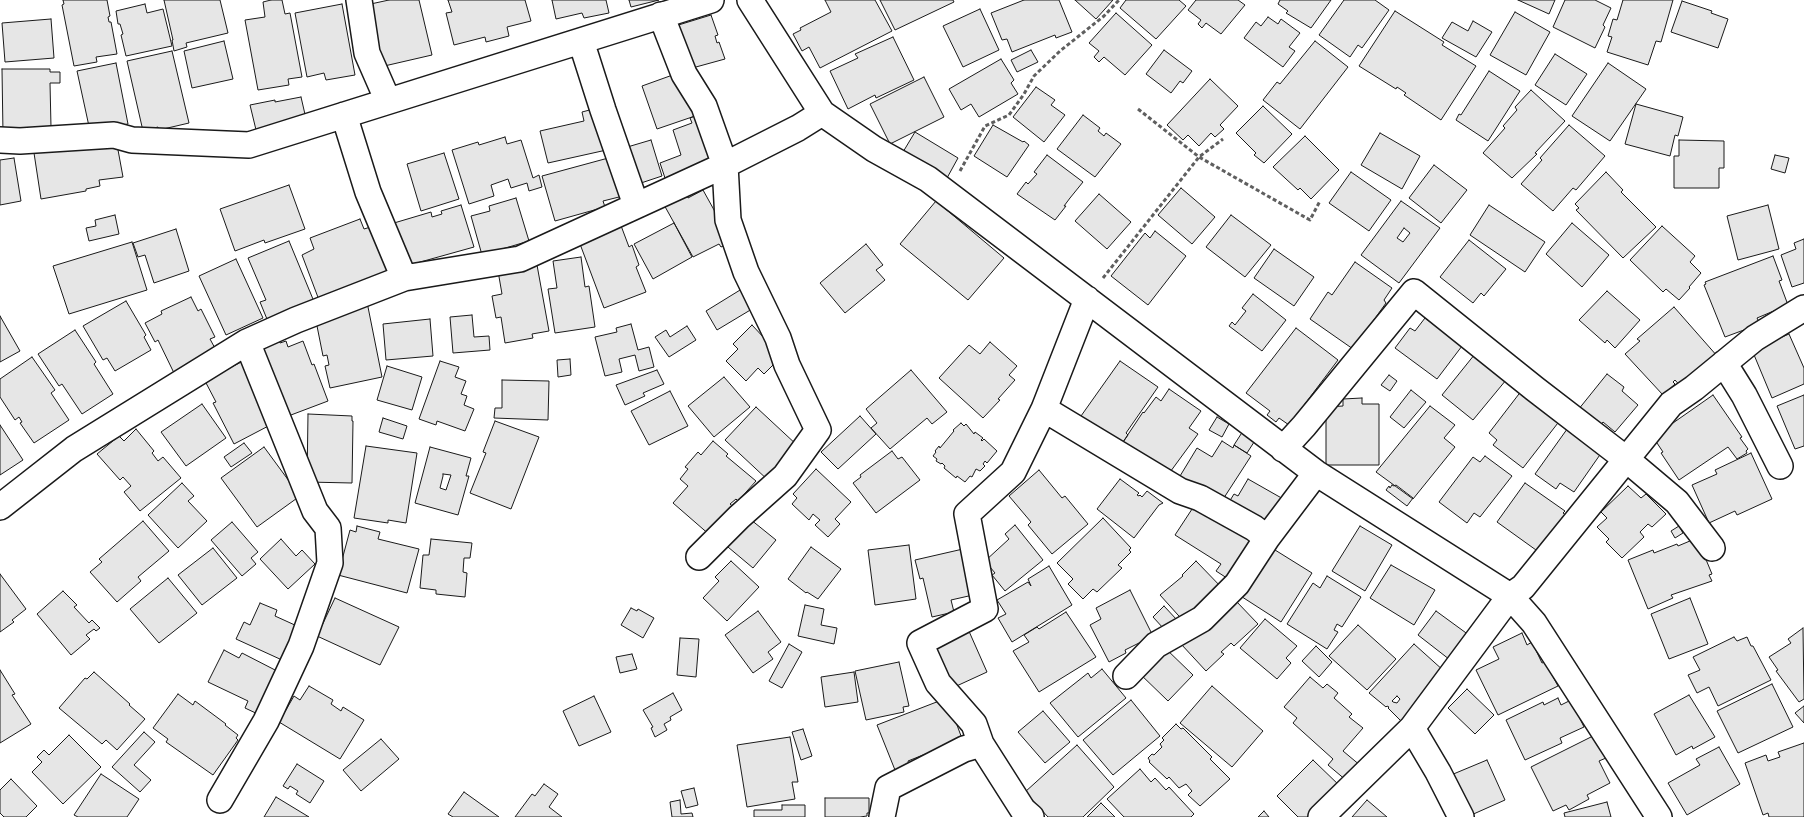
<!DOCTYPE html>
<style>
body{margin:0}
canvas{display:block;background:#fff}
</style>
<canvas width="1804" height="817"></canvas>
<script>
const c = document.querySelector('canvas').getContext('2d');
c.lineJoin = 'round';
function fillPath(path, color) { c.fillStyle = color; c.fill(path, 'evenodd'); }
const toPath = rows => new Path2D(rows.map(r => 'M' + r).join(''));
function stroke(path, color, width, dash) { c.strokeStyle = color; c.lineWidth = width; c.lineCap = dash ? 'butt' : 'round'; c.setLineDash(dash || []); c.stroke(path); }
const building = toPath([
 [63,0,107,0,110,16,108,17,109,22,111,22,117,54,96,57,97,62,74,66,62,5,64,4,63,0],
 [164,0,220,0,228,33,186,43,187,47,174,51,172,40,173,40,164,0],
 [271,0,282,0,285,14,290,13,302,77,288,79,289,85,258,90,245,20,265,17,263,2,271,0],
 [389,0,419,0,432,55,380,67,366,5,389,0],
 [448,0,525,0,531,21,507,27,509,36,486,42,485,37,454,45,446,13,452,12,448,0],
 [552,0,606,0,609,13,584,18,582,13,556,19,552,0],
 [629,0,659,0,631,7,629,0],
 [825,0,875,0,892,31,820,68,809,47,802,51,793,34,801,30,800,28,831,12,825,0],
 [880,0,953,0,954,2,895,30,880,0],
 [1024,0,1059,0,1072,32,1056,38,1055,35,1012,52,1007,39,1002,40,991,13,1024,0],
 [1075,0,1113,0,1096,19,1075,0],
 [1126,0,1179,0,1186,6,1156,39,1120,8,1126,0],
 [1196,0,1238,0,1245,5,1221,34,1206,23,1202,28,1198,24,1201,20,1188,10,1196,0],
 [1280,0,1331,0,1311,28,1286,13,1288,11,1278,4,1280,0],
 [1344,0,1375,0,1389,10,1362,48,1358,45,1350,57,1319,35,1344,0],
 [1518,0,1555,0,1549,14,1518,0],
 [1565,0,1595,0,1611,8,1603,25,1605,27,1595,48,1553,27,1565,0],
 [1623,0,1673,0,1661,42,1656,41,1648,65,1607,52,1612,37,1608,36,1613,19,1617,20,1623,0],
 [1682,1,1712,11,1711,13,1728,19,1718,48,1671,32,1682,1],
 [145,4,147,13,163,9,172,46,126,56,121,35,123,34,120,24,118,24,116,11,145,4],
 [342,4,355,75,326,80,324,73,307,77,295,13,342,4],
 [980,9,999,50,963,67,943,26,980,9],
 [1395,11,1444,42,1442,45,1476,66,1441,120,1404,95,1406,93,1397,87,1396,89,1359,66,1395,11],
 [1515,12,1550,32,1526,75,1490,55,1515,12],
 [1116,13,1152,45,1125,75,1104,57,1099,62,1094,57,1099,51,1089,43,1116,13],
 [711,15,718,35,715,36,717,43,719,42,725,59,685,70,672,27,711,15],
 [1268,17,1278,24,1281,19,1300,33,1289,47,1295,51,1283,67,1244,38,1256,22,1261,26,1268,17],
 [51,19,54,58,5,62,2,23,51,19],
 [1473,21,1492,32,1476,57,1442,38,1452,22,1468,31,1473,21],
 [893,37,914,80,876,98,875,95,848,109,830,71,858,58,855,54,893,37],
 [224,41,233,79,192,88,184,51,224,41],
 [1315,41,1348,67,1300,129,1263,100,1277,82,1280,84,1315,41],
 [1031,50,1038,62,1017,72,1011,60,1031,50],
 [1164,50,1192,71,1183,83,1180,81,1171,93,1146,74,1164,50],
 [172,51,189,123,159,130,158,127,143,131,127,61,172,51],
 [1555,54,1587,74,1566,105,1535,85,1555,54],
 [1001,59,1014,80,1011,83,1018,94,979,117,971,104,961,110,949,89,1001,59],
 [116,63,128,124,90,131,77,71,116,63],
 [1608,63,1646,89,1610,141,1572,116,1608,63],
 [2,69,50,69,50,72,60,72,60,83,50,83,51,127,34,127,34,133,3,134,2,69],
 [1489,71,1520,91,1488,141,1456,120,1459,114,1461,115,1489,71],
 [681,72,695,116,657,129,642,86,681,72],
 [924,77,944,117,890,144,870,104,924,77],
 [1210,79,1238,106,1220,125,1224,129,1215,137,1211,133,1199,146,1188,135,1183,140,1167,125,1210,79],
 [1036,87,1055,100,1051,105,1065,115,1044,142,1013,117,1036,87],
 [1531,90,1565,121,1535,153,1537,154,1512,178,1483,153,1505,128,1503,126,1517,110,1515,107,1531,90],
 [301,97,307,123,257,134,250,105,275,100,275,102,301,97],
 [1636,104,1683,117,1678,136,1675,135,1670,156,1625,144,1636,104],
 [1263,106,1292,134,1264,163,1254,155,1256,153,1236,133,1263,106],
 [601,107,611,149,548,163,540,131,584,121,582,112,601,107],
 [1083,115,1100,128,1098,131,1104,136,1106,133,1121,144,1095,177,1057,149,1083,115],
 [695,116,719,163,687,170,665,178,660,163,681,155,673,130,692,123,690,118,695,116],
 [993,125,1023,142,1024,141,1029,145,1007,177,974,156,993,125],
 [1569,125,1605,156,1576,190,1573,188,1553,211,1521,184,1542,160,1540,158,1569,125],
 [915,132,958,158,947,178,903,152,915,132],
 [1380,133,1420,156,1402,189,1361,165,1380,133],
 [1305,136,1339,170,1311,199,1300,188,1298,190,1273,167,1305,136],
 [505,137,507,144,521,140,533,178,539,175,542,187,529,191,527,183,511,188,508,179,491,185,494,196,469,204,452,150,478,142,479,145,505,137],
 [116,139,123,177,99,180,100,186,86,189,86,191,41,199,34,153,116,139],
 [651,140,662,176,635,185,624,148,651,140],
 [1679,140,1724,141,1724,168,1719,168,1719,188,1674,188,1674,156,1679,156,1679,140],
 [444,153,459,199,421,211,407,164,444,153],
 [1047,155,1083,182,1070,198,1064,206,1066,206,1055,220,1017,194,1026,182,1028,184,1037,174,1034,172,1047,155],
 [1775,155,1789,158,1785,173,1771,169,1775,155],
 [612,157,623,196,603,201,605,207,555,221,542,176,612,157],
 [14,158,21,201,0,205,0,160,14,158],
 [1434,165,1467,190,1441,223,1409,198,1434,165],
 [1351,172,1391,200,1369,231,1329,203,1351,172],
 [1606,172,1623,190,1621,192,1656,227,1623,258,1576,210,1579,208,1575,204,1606,172],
 [289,185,305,229,265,243,264,240,235,251,220,209,289,185],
 [1181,188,1215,217,1192,244,1158,215,1181,188],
 [703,190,729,237,730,243,721,247,719,244,693,257,663,203,685,191,688,198,703,190],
 [1099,194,1131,222,1107,249,1075,221,1099,194],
 [516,198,529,241,482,255,471,216,490,211,489,206,516,198],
 [936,201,1004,258,968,300,900,244,936,201],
 [1401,201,1440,228,1399,283,1361,255,1401,201],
 [1404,228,1410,233,1403,242,1397,238,1404,228],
 [461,205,474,247,406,266,394,223,431,212,432,217,442,214,441,211,461,205],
 [1489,205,1545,242,1525,272,1470,235,1489,205],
 [1768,205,1779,249,1738,260,1727,216,1768,205],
 [115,215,119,234,89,241,86,228,96,226,95,220,115,215],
 [1231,215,1271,245,1245,277,1206,247,1231,215],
 [360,219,364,229,374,226,392,271,319,300,302,255,314,249,310,238,360,219],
 [620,223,629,247,632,245,639,265,636,267,646,292,604,308,580,244,601,236,599,231,620,223],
 [674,223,692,257,653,279,634,244,674,223],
 [1572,223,1609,255,1582,287,1546,254,1572,223],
 [1662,226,1695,256,1690,262,1701,273,1689,287,1690,288,1679,300,1666,289,1663,292,1630,260,1662,226],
 [176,229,189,271,154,283,145,255,138,257,133,243,176,229],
 [1155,231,1186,256,1148,305,1111,276,1145,233,1150,238,1155,231],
 [1804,239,1804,283,1792,287,1781,255,1796,249,1794,243,1804,239],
 [1469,240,1506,269,1484,296,1481,293,1473,303,1440,277,1469,240],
 [289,241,315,304,269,324,260,302,266,300,248,258,289,241],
 [132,242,147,290,69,314,53,266,132,242],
 [866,244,883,265,876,270,885,280,845,313,820,283,866,244],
 [1274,249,1314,277,1294,306,1254,278,1274,249],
 [1773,256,1782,280,1779,281,1788,305,1757,318,1760,324,1725,337,1704,285,1706,284,1705,282,1773,256],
 [581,257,585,287,589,286,595,327,555,333,548,289,557,288,553,261,581,257],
 [236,259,263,318,226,335,199,276,236,259],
 [1355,262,1392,288,1384,300,1386,303,1353,349,1310,319,1328,292,1332,295,1355,262],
 [537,265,549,331,532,334,533,338,505,343,501,317,496,318,492,296,502,294,498,271,537,265],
 [745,287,757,306,717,330,706,311,745,287],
 [1607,291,1640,320,1615,348,1607,340,1605,343,1579,320,1607,291],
 [1253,294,1286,320,1262,351,1229,326,1232,322,1235,325,1246,311,1242,308,1253,294],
 [191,297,198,311,201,309,215,337,210,339,217,352,174,373,158,340,155,342,145,323,162,314,161,311,191,297],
 [126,301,146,335,144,337,151,350,115,371,107,358,103,360,83,326,126,301],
 [367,302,382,377,330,388,325,366,329,365,327,355,323,356,316,321,345,314,344,307,367,302],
 [1674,307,1718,357,1683,389,1675,380,1673,382,1675,384,1663,395,1625,354,1640,341,1637,339,1674,307],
 [472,315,474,337,489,336,490,350,453,353,450,317,472,315],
 [0,316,20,351,0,362,0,316],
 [1425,318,1462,346,1437,379,1395,348,1410,328,1415,331,1425,318],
 [430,319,433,356,386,360,383,324,430,319],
 [631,324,638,350,649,347,654,367,639,371,635,355,619,359,622,372,605,376,595,337,617,332,616,328,631,324],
 [752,325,779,354,777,361,764,374,758,368,746,381,726,361,738,349,733,344,752,325],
 [687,326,696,340,669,357,655,337,666,330,670,337,687,326],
 [1296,328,1338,360,1289,425,1279,418,1276,422,1267,415,1270,411,1246,393,1296,328],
 [75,330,96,362,94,364,113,394,82,414,62,384,59,386,38,354,75,330],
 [1789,334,1804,368,1804,384,1772,398,1752,350,1789,334],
 [279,341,280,343,286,341,288,347,303,341,312,365,314,364,328,401,283,418,261,350,279,341],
 [990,342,1017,366,1009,375,1015,380,998,399,1000,400,983,418,939,378,969,345,980,354,990,342],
 [1479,349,1511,374,1473,420,1442,395,1479,349],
 [32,357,55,390,51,393,69,420,34,443,20,423,22,422,19,417,15,420,0,397,0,379,32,357],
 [570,359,571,375,558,377,557,360,570,359],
 [245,360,276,422,234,444,213,403,216,402,205,381,245,360],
 [440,361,459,367,455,377,466,381,461,394,467,396,464,405,474,409,465,431,437,421,436,425,419,419,440,361],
 [1120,361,1158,387,1126,433,1128,435,1121,445,1081,416,1120,361],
 [387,366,422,377,412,410,377,400,387,366],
 [657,370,664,384,643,393,645,396,625,405,616,385,657,370],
 [911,370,947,412,932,424,927,418,890,449,871,428,877,423,866,409,911,370],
 [1607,374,1624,387,1622,391,1638,405,1615,432,1603,422,1600,426,1578,410,1607,374],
 [1389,375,1397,381,1390,391,1381,385,1389,375],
 [724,377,750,407,714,437,688,406,724,377],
 [502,380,549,381,548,420,494,418,495,408,502,408,502,380],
 [1169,389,1201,411,1189,428,1198,434,1165,479,1121,445,1143,412,1144,413,1156,397,1161,401,1169,389],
 [1411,390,1426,402,1404,428,1390,417,1411,390],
 [1522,390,1561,419,1523,468,1493,445,1497,440,1489,433,1522,390],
 [670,391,688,426,649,445,631,411,670,391],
 [1713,395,1742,437,1740,438,1748,449,1746,451,1747,453,1737,459,1728,447,1679,480,1661,453,1663,452,1653,437,1713,395],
 [1804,395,1804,446,1795,449,1777,406,1804,395],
 [1362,398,1362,404,1379,404,1379,465,1326,465,1326,407,1343,406,1343,399,1362,398],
 [202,404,226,438,186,466,161,432,202,404],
 [1430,406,1455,425,1444,438,1455,447,1413,499,1376,472,1430,406],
 [756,407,798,446,770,482,725,440,756,407],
 [308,414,352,416,352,421,353,421,352,483,307,482,308,414],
 [860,416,876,434,838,469,821,452,860,416],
 [1217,417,1229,424,1222,437,1209,430,1217,417],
 [383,418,407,426,403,439,379,432,383,418],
 [495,421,539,437,511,509,470,493,486,453,483,452,495,421],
 [961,423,964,426,966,424,974,434,975,432,983,438,981,440,982,441,984,439,997,451,987,463,985,461,983,464,985,466,980,471,976,469,972,477,970,476,965,482,957,476,956,478,944,468,945,466,942,463,941,464,936,461,937,459,933,456,936,452,935,451,939,446,940,448,954,431,953,430,961,423],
 [0,425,23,460,0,475,0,425],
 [1570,425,1604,449,1574,492,1560,483,1556,489,1535,474,1570,425],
 [136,429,154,451,152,453,158,461,163,457,181,478,140,511,124,492,131,486,123,477,120,480,97,454,119,436,124,441,136,429],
 [1243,431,1256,439,1247,453,1234,445,1243,431],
 [713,441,728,454,726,456,756,481,738,501,736,499,730,504,735,508,711,536,673,503,688,486,680,479,688,469,685,467,698,452,701,455,713,441],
 [1222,441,1233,448,1234,445,1251,456,1218,507,1177,481,1197,448,1212,457,1222,441],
 [244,443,252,453,231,467,224,457,244,443],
 [366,446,417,453,406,523,388,520,388,523,354,518,366,446],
 [264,447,300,496,257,527,221,478,264,447],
 [430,447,471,458,466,476,469,476,458,515,415,503,430,447],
 [443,474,451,475,446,490,440,488,443,476,443,474],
 [892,451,898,459,902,457,920,480,876,513,853,483,861,477,860,475,892,451],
 [1751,453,1772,499,1737,515,1735,511,1709,523,1692,485,1717,474,1715,470,1751,453],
 [1485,456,1512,476,1480,517,1474,513,1467,523,1439,502,1473,457,1480,462,1485,456],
 [816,469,851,502,835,519,840,524,828,537,815,525,820,520,813,514,809,520,792,504,797,498,793,494,816,469],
 [1039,470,1062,498,1065,496,1088,524,1052,554,1028,525,1031,522,1009,496,1039,470],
 [1120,479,1139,493,1137,495,1139,496,1140,495,1142,497,1147,491,1163,503,1159,505,1134,538,1097,509,1120,479],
 [1248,479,1285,500,1267,531,1226,507,1234,494,1238,496,1248,479],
 [182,483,194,496,188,501,207,521,178,548,148,515,182,483],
 [1525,483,1565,511,1563,513,1571,519,1543,552,1538,548,1536,550,1497,522,1525,483],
 [1392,485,1394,486,1396,485,1413,498,1407,506,1386,490,1389,486,1390,488,1392,485],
 [1628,486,1641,498,1646,494,1666,514,1652,527,1648,524,1640,532,1644,537,1622,558,1606,542,1609,539,1597,527,1607,518,1601,512,1628,486],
 [1198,500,1256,539,1233,582,1216,571,1221,564,1175,535,1198,500],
 [745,515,776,540,753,568,722,542,745,515],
 [1103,518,1131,548,1129,550,1131,552,1118,565,1122,568,1097,592,1093,589,1083,599,1068,584,1073,579,1057,563,1103,518],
 [143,521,169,551,138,577,141,581,117,602,90,572,102,562,99,559,143,521],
 [232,522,258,552,251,558,256,564,242,576,211,540,232,522],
 [1015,525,1043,560,1005,591,992,575,995,573,985,561,1009,539,1005,534,1015,525],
 [357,526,380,532,378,539,419,549,407,593,338,575,350,530,356,532,357,526],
 [1360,526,1392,545,1365,591,1332,571,1360,526],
 [1679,526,1683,533,1675,538,1671,531,1679,526],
 [1697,538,1712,574,1709,575,1712,581,1671,595,1673,598,1648,609,1628,560,1653,550,1654,553,1677,544,1678,546,1697,538],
 [281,539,296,556,302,550,315,564,288,589,260,559,281,539],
 [431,539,472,543,470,558,464,558,463,572,467,573,465,597,436,594,436,590,420,588,423,555,429,555,431,539],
 [909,545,916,599,875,605,868,550,909,545],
 [1267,545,1312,573,1281,622,1236,593,1267,545],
 [811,547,841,569,818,599,807,592,806,593,788,579,811,547],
 [213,548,237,578,202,605,178,575,213,548],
 [963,549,973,595,951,600,954,612,932,617,923,578,920,579,915,560,963,549],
 [731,561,759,587,727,621,703,598,719,581,715,577,731,561],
 [1196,561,1224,590,1187,625,1160,595,1183,576,1182,575,1196,561],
 [1391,565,1435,590,1414,625,1370,598,1391,565],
 [1049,566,1072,605,1012,642,998,618,1006,614,997,600,1028,582,1031,586,1028,579,1049,566],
 [0,574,26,609,12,620,14,622,0,632,0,574],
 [1327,576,1361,597,1342,627,1337,624,1334,630,1338,632,1327,649,1287,624,1313,583,1320,588,1327,576],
 [168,578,197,613,159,643,130,609,168,578],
 [1130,590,1153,636,1125,650,1126,653,1109,662,1090,625,1101,619,1096,608,1130,590],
 [63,591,77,605,74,607,89,623,92,620,100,628,96,631,94,629,86,635,90,639,71,655,37,614,63,591],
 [335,598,399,627,380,665,317,636,335,598],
 [1690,598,1708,644,1669,659,1651,614,1690,598],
 [1236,601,1258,624,1234,646,1231,643,1221,652,1224,654,1206,671,1181,644,1236,601],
 [260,603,277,610,275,616,297,626,282,660,236,639,244,622,250,625,260,603],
 [805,605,824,609,821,625,837,628,834,644,798,636,805,605],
 [1164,606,1177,620,1164,629,1153,617,1164,606],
 [631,608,637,611,638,609,654,618,643,638,621,625,631,608],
 [758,611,781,642,768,652,773,659,753,673,725,635,758,611],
 [1436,611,1473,638,1454,663,1418,635,1436,611],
 [1066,612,1096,657,1039,692,1013,651,1029,642,1024,635,1037,627,1039,629,1066,612],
 [1265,619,1297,646,1286,658,1291,663,1277,679,1240,648,1265,619],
 [1358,625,1396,659,1367,690,1329,656,1358,625],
 [1803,628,1804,699,1799,702,1776,671,1778,670,1769,657,1791,643,1788,639,1803,628],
 [968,629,987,672,950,689,931,646,968,629],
 [1522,633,1527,645,1532,642,1542,663,1545,662,1558,686,1498,715,1476,670,1499,659,1493,647,1522,633],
 [1734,637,1737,641,1747,637,1751,646,1753,646,1771,680,1718,706,1709,687,1697,693,1688,675,1700,670,1693,657,1734,637],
 [680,638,699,639,696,677,677,675,680,638],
 [789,644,802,652,782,688,769,681,789,644],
 [1414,644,1444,671,1403,723,1388,708,1389,707,1387,706,1386,707,1369,693,1414,644],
 [1397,696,1400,699,1397,703,1393,702,1392,701,1397,696],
 [1163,646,1193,675,1168,701,1137,671,1163,646],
 [1316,646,1332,662,1319,677,1302,661,1316,646],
 [224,650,239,658,242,653,277,671,262,716,245,708,248,701,208,682,224,650],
 [632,654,637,669,620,673,616,657,632,654],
 [899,662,909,706,903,707,904,712,866,720,855,671,899,662],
 [1102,669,1126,698,1078,737,1050,703,1088,673,1091,678,1102,669],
 [0,670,15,694,12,695,31,724,0,743,0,670],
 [94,672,130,704,129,705,145,719,117,750,106,740,102,744,59,708,85,678,87,679,94,672],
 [854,672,858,702,825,707,821,677,854,672],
 [1310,677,1323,688,1327,684,1338,693,1334,698,1352,714,1349,717,1363,728,1343,751,1361,766,1347,781,1328,765,1333,759,1293,723,1297,718,1284,707,1310,677],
 [1772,684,1793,727,1738,753,1717,711,1772,684],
 [309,686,333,700,331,704,341,711,343,707,364,720,340,759,279,722,294,696,300,700,309,686],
 [1212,686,1263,731,1232,767,1180,723,1212,686],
 [1467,689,1494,715,1475,734,1448,708,1467,689],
 [673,693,682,710,670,717,671,720,664,724,667,730,655,737,651,728,653,727,643,710,673,693],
 [178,694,193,705,195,701,226,724,225,725,238,735,236,738,238,740,213,775,166,742,168,739,153,728,178,694],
 [1689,695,1715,737,1693,749,1692,746,1676,755,1654,714,1689,695],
 [594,696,611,732,579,746,563,711,594,696],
 [947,698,964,744,930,757,928,753,908,761,909,765,895,770,877,725,947,698],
 [1558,698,1561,705,1571,700,1584,727,1560,738,1562,743,1525,760,1506,720,1543,702,1544,705,1558,698],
 [1131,700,1160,736,1113,775,1083,740,1131,700],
 [1804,706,1804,723,1795,713,1804,706],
 [1043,711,1070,742,1045,763,1018,732,1043,711],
 [1176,724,1181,729,1183,728,1212,757,1210,759,1230,779,1200,806,1188,795,1192,791,1186,784,1179,788,1169,777,1167,779,1149,762,1150,761,1148,758,1152,754,1154,755,1162,747,1160,744,1164,740,1162,738,1176,724],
 [803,729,812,756,801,760,792,732,803,729],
 [144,732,155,742,134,765,151,780,140,792,112,767,144,732],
 [69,735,101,767,63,804,32,772,42,762,37,757,44,750,49,755,69,735],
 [1595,735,1606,758,1599,761,1610,783,1587,795,1589,799,1569,810,1566,805,1553,811,1531,767,1595,735],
 [790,737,798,782,792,782,795,799,747,807,737,745,790,737],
 [381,739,399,759,361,791,343,770,381,739],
 [1804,743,1804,817,1769,817,1768,813,1763,815,1745,763,1766,755,1768,761,1780,757,1778,752,1804,743],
 [1077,745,1114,787,1083,817,1048,817,1025,792,1077,745],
 [1719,747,1740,784,1687,815,1668,783,1700,765,1696,759,1719,747],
 [1313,760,1342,788,1313,817,1298,817,1277,796,1313,760],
 [1487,760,1505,800,1469,816,1451,775,1487,760],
 [297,764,324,781,310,803,296,794,298,791,290,786,288,789,283,786,297,764],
 [1140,769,1151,782,1155,778,1166,790,1169,787,1194,814,1191,817,1124,817,1107,799,1140,769],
 [101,774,139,799,127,817,78,817,74,815,101,774],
 [11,779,37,806,26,817,4,817,0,813,0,790,11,779],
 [544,784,558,794,549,807,562,817,515,817,532,794,535,796,544,784],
 [694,788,698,805,686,808,681,791,694,788],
 [464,792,499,817,453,817,448,814,464,792],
 [276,797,309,817,264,817,276,797],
 [825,798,869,798,869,813,867,813,867,816,860,817,825,817,825,798],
 [680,800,681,814,692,813,693,817,672,817,670,802,680,800],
 [1367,800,1387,817,1352,817,1367,800],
 [1607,802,1611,817,1565,817,1564,813,1607,802],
 [1101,803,1115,817,1087,817,1101,803],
 [782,805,805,805,805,817,754,817,754,810,782,810,782,805],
 [1264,811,1269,817,1258,817,1264,811]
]);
fillPath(building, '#e6e6e6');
stroke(building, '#1a1a1a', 1);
const minor = toPath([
 [359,0,367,53,388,101],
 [750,0,822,113,874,149,928,179,1316,473,1510,596,1534,623,1659,817],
 [661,15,684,74,704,106,725,165,728,220,746,272,778,338,787,365,818,430,785,476,739,517,699,557],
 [581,41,603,110,636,205],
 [344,115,368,192,404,278],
 [0,140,20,141,114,135,132,140,249,145,711,0],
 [1724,363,1744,395,1780,466],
 [1044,409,1180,491,1200,498,1254,528,1267,538],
 [1283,449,1304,426,1414,292,1535,389,1626,459,1677,502,1712,548],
 [0,507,74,449,247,342,296,320,404,278,520,259,725,165,798,128,822,113],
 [1126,676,1156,645,1202,619,1237,584,1267,538,1316,473],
 [1412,728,1438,772,1461,817],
 [220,800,266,721,301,646,330,563,328,528,315,511,247,342],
 [882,817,888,788,964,749,981,744],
 [1031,817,1023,810,981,744,974,724,938,683,920,643,985,609,967,514,1013,472,1044,409,1087,299],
 [1321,817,1412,728,1510,596,1523,587,1671,404,1694,388,1755,338,1804,308]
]);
stroke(minor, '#1a1a1a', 28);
stroke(toPath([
 [1138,109,1199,157,1310,220,1320,201],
 [960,171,985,126,1009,115,1024,94,1034,76,1060,51,1104,16,1119,0],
 [1103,278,1199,157,1223,139]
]), '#5f5f5f', 3, [4, 2.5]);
stroke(minor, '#fff', 25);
</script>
